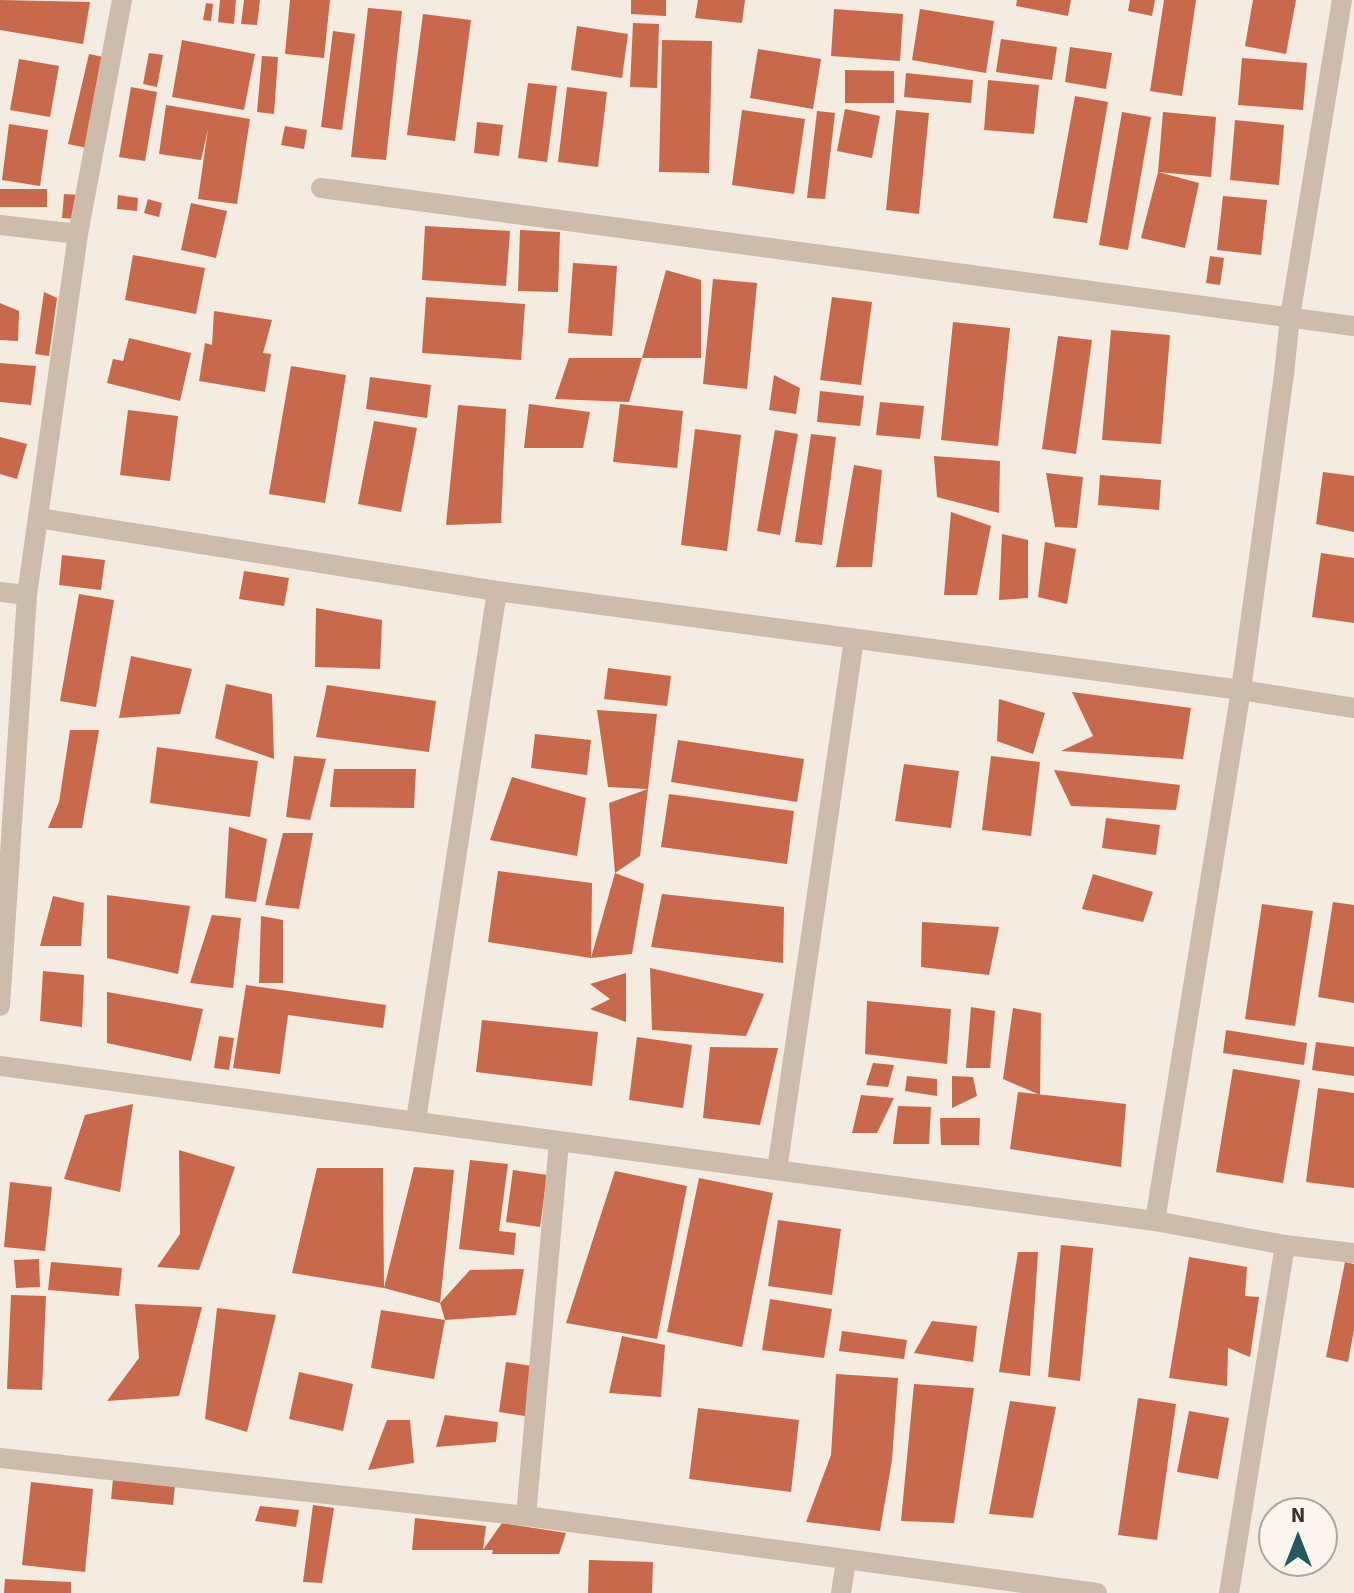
<!DOCTYPE html>
<style>
body{margin:0}
#map{position:relative;width:1354px;height:1593px;overflow:hidden;background:#f4ebe1;font-family:"Source Sans 3",sans-serif}
canvas{display:block}
.north{position:absolute;left:1258px;top:1497px;width:80px;height:80px;box-sizing:border-box;background:#fbf5ee;border:2px solid #aea6a0;border-radius:50%;rotate:0deg;font-size:22px;font-weight:700;line-height:32px;text-align:center;color:#3b302b}
.north::after{content:'';display:block;margin:auto;width:28px;height:36px;background:#1f5a5e;clip-path:polygon(50% 0,100% 100%,50% 72%,0 100%)}
</style>
<div id="map">
<canvas width="1354" height="1593"></canvas>
<div class="north">N</div>
</div>
<script>
const c = document.querySelector('canvas').getContext('2d');
c.lineJoin = 'round';
function fillPath(path, color) { c.fillStyle = color; c.fill(path, 'evenodd'); }
const toPath = rows => new Path2D(rows.map(r => 'M' + r).join(''));
function stroke(path, color, width, dash) { c.strokeStyle = color; c.lineWidth = width; c.lineCap = dash ? 'butt' : 'round'; c.setLineDash(dash || []); c.stroke(path); }
fillPath(toPath([
 [0,0,90,2,83,44,0,30],
 [220,0,236,0,234,24,218,22],
 [244,0,260,0,257,25,241,24],
 [290,0,330,0,324,58,285,54],
 [631,0,666,0,666,16,631,14],
 [698,0,745,0,742,23,695,18],
 [1017,0,1071,0,1068,16,1016,6],
 [1130,0,1155,0,1152,16,1128,11],
 [1164,0,1196,0,1182,96,1150,91],
 [1253,0,1296,0,1286,54,1245,46],
 [206,3,213,4,211,21,203,20],
 [368,8,402,11,386,160,351,157],
 [834,9,903,14,900,61,831,56],
 [920,9,994,21,986,73,912,60],
 [423,14,471,20,455,141,407,135],
 [633,23,659,24,657,88,630,87],
 [577,26,628,34,622,78,571,70],
 [333,31,355,34,342,130,321,127],
 [1001,39,1057,47,1052,80,996,72],
 [182,40,255,54,244,110,172,97],
 [662,40,712,41,709,173,659,172],
 [1070,47,1112,53,1106,89,1065,82],
 [758,49,821,59,813,109,750,98],
 [149,53,163,55,157,87,143,84],
 [89,54,108,58,87,148,68,144],
 [262,56,278,57,274,114,257,112],
 [1242,58,1307,63,1303,110,1238,105],
 [19,59,59,66,50,117,10,110],
 [845,70,894,71,894,103,845,103],
 [906,73,973,80,971,103,904,97],
 [988,80,1039,85,1034,134,984,130],
 [528,83,557,86,547,162,518,158],
 [131,87,157,92,145,161,119,157],
 [567,87,607,92,598,167,558,162],
 [1075,96,1108,102,1087,223,1053,218],
 [166,105,250,119,237,204,198,199,208,129,201,160,159,154],
 [845,109,880,116,872,158,837,151],
 [742,110,805,119,794,194,732,185],
 [896,110,929,113,919,214,886,210],
 [817,111,835,113,825,199,807,198],
 [1122,112,1151,117,1128,250,1099,245],
 [1163,112,1216,117,1211,177,1158,172],
 [1235,120,1284,125,1279,185,1230,180],
 [477,122,503,125,499,156,474,153],
 [9,124,48,130,40,186,2,180],
 [285,126,307,130,304,149,281,145],
 [1158,172,1199,183,1185,248,1141,238],
 [0,189,47,189,47,207,0,207],
 [64,194,80,195,78,219,62,218],
 [118,195,138,198,137,211,117,209],
 [1223,196,1267,200,1261,255,1217,250],
 [148,199,162,203,159,217,144,213],
 [191,203,227,211,216,258,181,250],
 [425,226,510,231,506,286,422,280],
 [520,230,560,232,558,292,518,291],
 [133,255,205,268,196,314,125,300],
 [1210,256,1224,258,1220,285,1206,283],
 [573,263,617,266,612,336,568,333],
 [666,270,701,280,701,358,642,358],
 [713,279,757,283,747,389,703,384],
 [44,292,57,298,49,356,35,354],
 [426,297,525,304,521,360,422,353],
 [832,297,872,302,861,385,820,380],
 [0,303,19,311,18,341,0,340],
 [214,311,272,320,263,353,271,354,265,392,199,381,205,343,212,345],
 [953,322,1010,328,998,446,941,440],
 [1111,330,1170,335,1161,444,1102,440],
 [1058,336,1092,340,1076,454,1042,449],
 [129,338,191,353,180,401,107,383,113,359,123,361],
 [569,358,642,358,629,402,555,399],
 [0,363,36,366,31,405,0,402],
 [291,366,346,375,325,503,269,494],
 [774,375,800,388,796,414,769,410],
 [370,377,431,385,427,418,366,409],
 [820,391,864,396,860,426,817,422],
 [880,402,924,406,920,439,876,435],
 [529,404,590,412,583,448,524,448],
 [620,404,683,411,677,468,613,462],
 [458,405,506,409,501,523,446,525],
 [128,410,178,416,170,481,120,475],
 [374,421,417,428,401,512,358,504],
 [695,429,741,435,727,551,681,545],
 [775,430,798,434,780,535,757,531],
 [811,434,836,437,822,545,795,542],
 [0,437,27,444,17,479,0,474],
 [934,456,1000,461,999,513,937,497],
 [854,465,882,470,872,567,836,567],
 [1323,472,1354,476,1354,532,1316,524],
 [1046,473,1083,477,1077,528,1055,527],
 [1100,475,1161,480,1159,510,1098,505],
 [951,512,991,526,977,595,944,595],
 [1002,534,1028,540,1028,598,999,600],
 [1045,542,1076,549,1067,604,1038,597],
 [1321,553,1354,558,1354,623,1312,617],
 [62,555,105,560,101,590,59,585],
 [244,571,289,578,284,606,239,599],
 [79,594,114,600,96,707,60,701],
 [316,608,382,620,380,669,315,667],
 [131,656,192,669,180,714,119,718],
 [608,668,671,676,667,706,604,699],
 [226,684,272,694,274,759,215,738],
 [327,685,436,701,429,752,316,737],
 [1072,692,1191,708,1183,759,1061,751,1093,736],
 [999,699,1045,713,1033,754,997,741],
 [597,710,657,714,648,789,608,787],
 [70,730,99,730,82,828,48,828,59,802],
 [535,734,591,740,587,775,531,768],
 [678,740,804,759,797,802,671,782],
 [157,747,258,761,250,817,150,803],
 [294,756,326,759,310,820,286,817],
 [991,756,1040,762,1031,836,982,830],
 [904,764,959,771,951,828,895,821],
 [334,769,416,769,414,808,330,807],
 [1054,770,1180,785,1176,810,1071,806],
 [512,777,586,798,577,856,490,840],
 [648,789,640,856,615,873,609,803],
 [669,794,794,811,787,864,661,847],
 [1106,818,1160,825,1156,855,1102,848],
 [229,827,267,839,256,902,225,898],
 [283,833,313,833,299,909,265,905],
 [498,871,592,883,591,958,488,942],
 [615,873,644,884,632,954,591,958],
 [1093,874,1153,892,1143,922,1082,909],
 [662,894,784,907,783,963,651,947],
 [107,895,190,906,178,974,107,958],
 [53,896,84,903,81,946,40,946],
 [1333,902,1354,905,1354,1003,1318,997],
 [1262,904,1313,911,1295,1026,1245,1019],
 [212,915,241,918,233,988,190,983],
 [261,916,283,920,283,983,259,983],
 [922,922,999,927,989,975,921,967],
 [650,968,764,994,746,1036,652,1030],
 [43,971,84,975,82,1027,40,1021],
 [626,973,626,1022,590,1009,610,999,590,984],
 [246,985,386,1005,383,1028,288,1015,280,1074,233,1068],
 [107,992,203,1009,191,1061,107,1043],
 [867,1001,951,1009,947,1064,865,1054],
 [971,1007,995,1011,990,1068,966,1068],
 [1013,1008,1041,1013,1040,1095,1003,1079],
 [482,1020,598,1032,592,1086,476,1072],
 [1226,1030,1307,1043,1304,1065,1223,1053],
 [219,1036,234,1038,229,1070,214,1068],
 [637,1037,692,1045,683,1108,629,1100],
 [1316,1042,1354,1047,1354,1076,1312,1070],
 [710,1047,778,1048,760,1125,703,1118],
 [873,1063,894,1065,888,1087,866,1085],
 [1233,1069,1300,1080,1283,1183,1216,1172],
 [907,1076,937,1079,937,1096,905,1091],
 [952,1076,973,1077,977,1096,952,1108],
 [1318,1088,1354,1093,1354,1188,1306,1182],
 [1018,1092,1126,1104,1121,1167,1010,1149],
 [861,1095,894,1098,877,1133,852,1133],
 [133,1104,120,1192,64,1179,85,1115],
 [898,1106,931,1107,929,1144,893,1144],
 [940,1118,980,1118,979,1145,941,1145],
 [179,1150,235,1167,199,1270,157,1267,180,1234],
 [470,1160,508,1164,499,1231,516,1233,514,1255,459,1249],
 [414,1167,454,1170,440,1303,384,1288],
 [317,1168,383,1168,384,1288,292,1273],
 [513,1170,547,1175,540,1227,506,1222],
 [615,1171,687,1186,657,1339,566,1323],
 [699,1178,773,1193,742,1347,667,1332],
 [10,1182,52,1187,45,1251,4,1247],
 [778,1220,841,1229,832,1295,768,1286],
 [1061,1245,1093,1248,1080,1381,1048,1377],
 [1018,1252,1038,1252,1030,1376,999,1372],
 [1189,1257,1247,1267,1245,1296,1259,1297,1250,1357,1228,1348,1227,1386,1169,1378],
 [39,1259,40,1287,16,1288,14,1260],
 [51,1262,122,1268,119,1296,48,1290],
 [1345,1262,1354,1264,1354,1330,1348,1362,1326,1357],
 [524,1269,516,1315,445,1320,440,1303,470,1270],
 [11,1295,46,1296,42,1390,7,1389],
 [770,1299,832,1309,824,1358,762,1350],
 [135,1304,202,1307,179,1396,107,1401,139,1358],
 [217,1308,276,1315,247,1432,205,1419],
 [381,1310,445,1320,434,1379,371,1368],
 [932,1321,977,1326,973,1362,914,1353],
 [842,1331,907,1340,904,1359,839,1351],
 [622,1336,665,1345,661,1397,609,1393],
 [506,1362,532,1366,525,1416,499,1412],
 [299,1372,353,1384,343,1431,289,1419],
 [836,1374,898,1378,892,1460,880,1531,806,1522,831,1455],
 [914,1384,974,1388,954,1523,901,1521],
 [1138,1398,1176,1404,1157,1540,1118,1535],
 [1010,1401,1056,1407,1033,1518,989,1514],
 [698,1408,799,1420,791,1492,689,1479],
 [1189,1411,1229,1418,1218,1479,1177,1472],
 [445,1415,498,1422,496,1442,436,1447],
 [387,1420,410,1420,414,1463,368,1470],
 [113,1479,175,1485,173,1505,111,1499],
 [31,1482,93,1489,85,1572,22,1565],
 [313,1505,334,1508,322,1583,303,1582],
 [260,1506,299,1510,296,1527,255,1521],
 [415,1518,486,1526,483,1550,412,1550],
 [502,1523,566,1533,559,1554,492,1554,493,1550,483,1550],
 [589,1560,653,1562,652,1593,588,1593],
 [5,1579,71,1582,71,1593,4,1593]
]), '#c8694b');
stroke(toPath([
 [321,188,1354,326],
 [0,225,78,234],
 [38,518,497,591,1241,690,1354,708],
 [0,592,27,595],
 [0,1006,27,595,78,234,122,0],
 [0,1066,1155,1221,1285,1245,1354,1253],
 [416,1120,497,591],
 [777,1170,854,639],
 [1155,1221,1241,690,1284,374,1290,317,1342,0],
 [0,1458,526,1516,1097,1593],
 [526,1516,559,1142],
 [841,1593,846,1561],
 [1229,1593,1285,1245]
]), '#cdbbac', 20);
</script>
